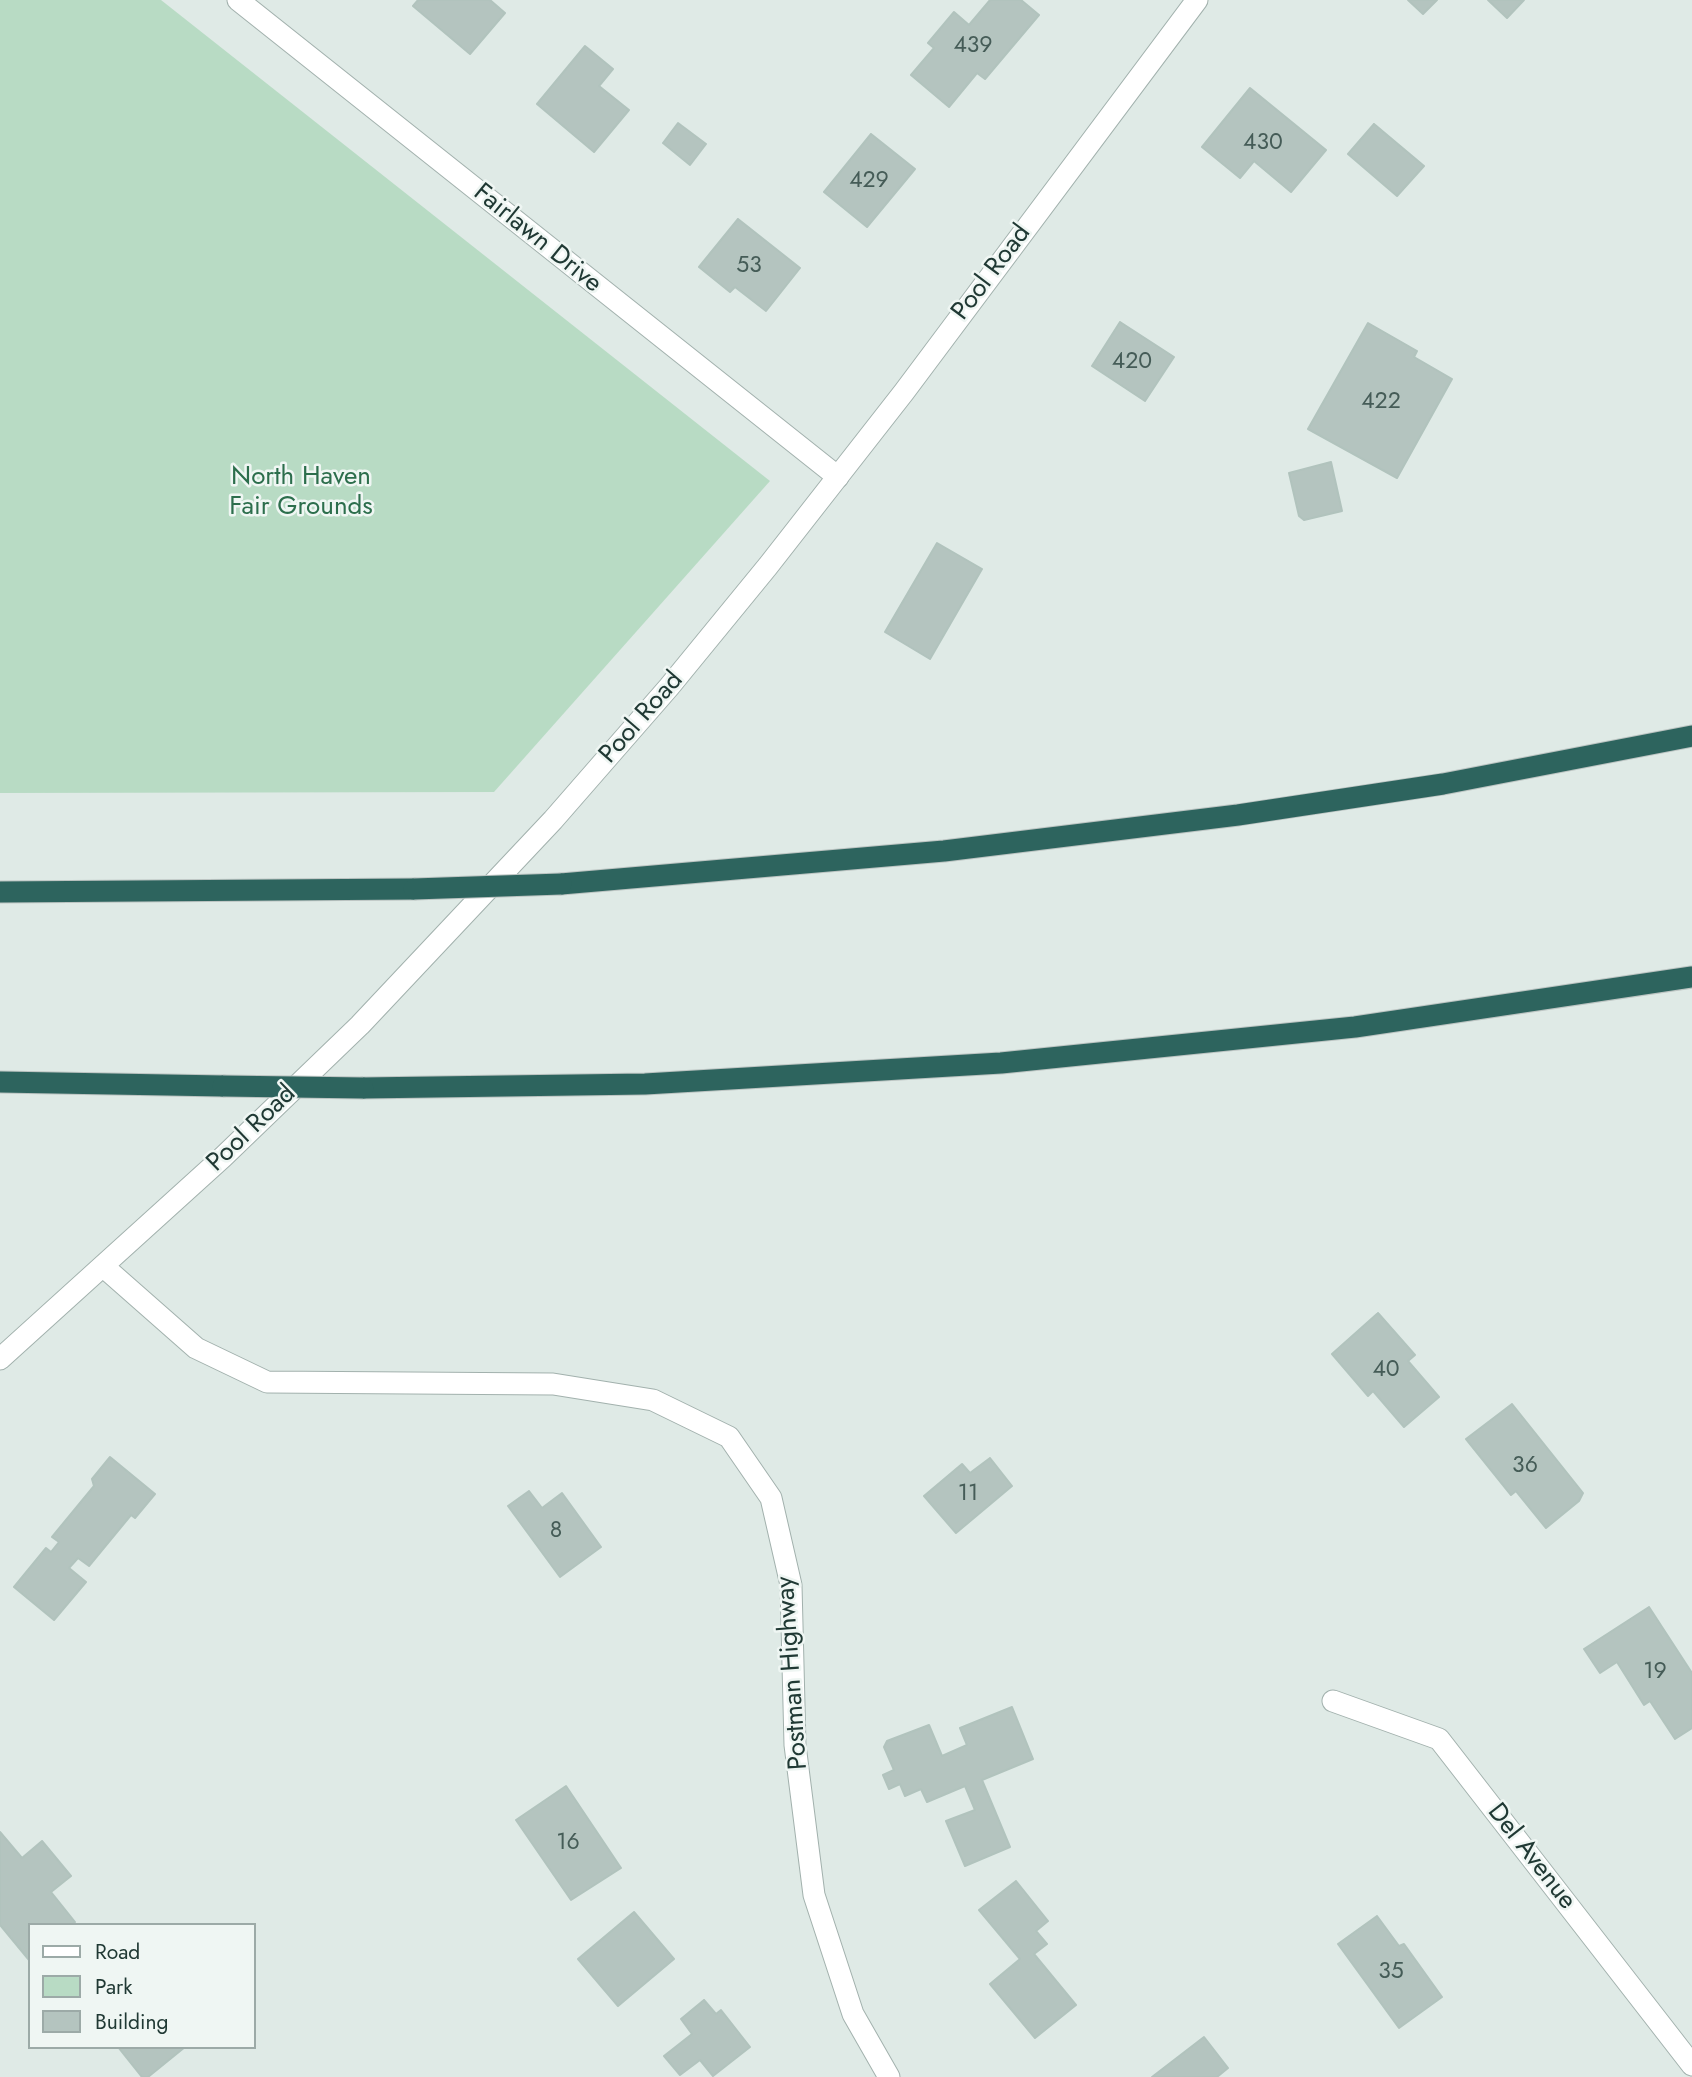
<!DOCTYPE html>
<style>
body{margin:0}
#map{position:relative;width:1692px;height:2077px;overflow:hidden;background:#dfeae6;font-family:Jost,sans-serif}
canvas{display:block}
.legend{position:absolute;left:28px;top:1923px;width:228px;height:126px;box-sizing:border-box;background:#eff6f3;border:2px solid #9caaa7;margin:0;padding:9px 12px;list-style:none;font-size:21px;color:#203934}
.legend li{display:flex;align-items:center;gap:14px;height:35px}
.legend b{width:35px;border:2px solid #9caaa7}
</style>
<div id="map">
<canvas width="1692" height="2077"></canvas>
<ul class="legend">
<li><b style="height:9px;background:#fff"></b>Road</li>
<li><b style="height:19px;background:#b8dbc4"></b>Park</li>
<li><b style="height:19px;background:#b4c4bf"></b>Building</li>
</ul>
</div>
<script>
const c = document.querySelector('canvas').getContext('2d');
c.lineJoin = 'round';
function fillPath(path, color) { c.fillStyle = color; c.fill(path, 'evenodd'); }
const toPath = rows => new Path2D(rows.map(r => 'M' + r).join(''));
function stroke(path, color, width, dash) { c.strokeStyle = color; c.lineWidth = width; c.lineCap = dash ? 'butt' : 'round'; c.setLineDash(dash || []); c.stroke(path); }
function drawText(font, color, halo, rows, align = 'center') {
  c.font = font + ' Jost,sans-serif'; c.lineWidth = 5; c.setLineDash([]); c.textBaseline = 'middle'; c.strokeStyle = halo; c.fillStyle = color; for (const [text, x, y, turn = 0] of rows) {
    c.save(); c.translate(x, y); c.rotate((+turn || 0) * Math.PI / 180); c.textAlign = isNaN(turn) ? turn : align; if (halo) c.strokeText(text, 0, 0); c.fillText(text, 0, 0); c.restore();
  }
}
fillPath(toPath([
 [0,0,161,0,770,481,494,792,0,793]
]), '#b8dbc4');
const building = toPath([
 [418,0,490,0,505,13,470,54,413,6,418,0],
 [990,0,1021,0,1039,15,985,79,977,73,949,107,911,75,934,48,928,43,954,12,969,25,990,0],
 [1408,0,1437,0,1423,14,1408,0],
 [1488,0,1524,0,1507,18,1488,0],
 [585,46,613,69,599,86,629,110,594,152,537,104,585,46],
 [1250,88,1326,150,1291,192,1254,161,1240,178,1202,147,1250,88],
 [678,123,706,144,690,165,663,143,678,123],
 [1374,124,1424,166,1397,196,1348,154,1374,124],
 [871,134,915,169,867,227,824,192,871,134],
 [738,219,800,268,766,311,735,287,730,292,699,267,738,219],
 [1120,322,1174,357,1145,401,1092,366,1120,322],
 [1368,323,1417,351,1414,357,1452,379,1397,478,1308,429,1368,323],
 [1331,462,1342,511,1304,520,1299,516,1289,473,1331,462],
 [937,543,982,569,930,659,885,632,937,543],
 [1378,1313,1415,1355,1408,1361,1439,1397,1404,1427,1373,1391,1368,1396,1332,1354,1378,1313],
 [1512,1404,1583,1493,1579,1501,1546,1528,1516,1491,1511,1495,1466,1439,1512,1404],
 [110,1457,155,1494,135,1518,131,1515,89,1566,78,1558,69,1568,86,1582,54,1620,14,1587,46,1548,51,1552,59,1542,52,1537,94,1486,92,1479,110,1457],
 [990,1458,1012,1486,956,1533,924,1496,962,1464,970,1473,990,1458],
 [529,1491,542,1508,562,1493,601,1547,560,1577,508,1506,529,1491],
 [1649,1607,1692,1673,1692,1728,1675,1739,1650,1701,1644,1705,1617,1662,1600,1673,1584,1649,1649,1607],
 [1012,1707,1033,1759,982,1780,1010,1847,965,1866,946,1821,975,1810,965,1786,927,1802,921,1789,905,1796,900,1784,889,1789,883,1775,894,1770,884,1747,887,1741,929,1725,942,1756,967,1745,960,1728,1012,1707],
 [566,1786,621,1868,571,1900,516,1820,566,1786],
 [0,1832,22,1858,42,1841,71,1876,51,1892,75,1922,72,1925,30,1925,29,1960,0,1925,0,1832],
 [1016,1881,1048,1921,1036,1931,1047,1944,1034,1954,1076,2005,1035,2038,990,1984,1020,1959,979,1910,1016,1881],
 [634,1912,674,1959,618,2006,578,1959,634,1912],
 [1377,1916,1399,1946,1404,1944,1442,1997,1399,2028,1338,1944,1377,1916],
 [704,2000,716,2014,721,2010,750,2047,713,2076,700,2060,680,2075,664,2056,692,2034,681,2019,704,2000],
 [1204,2037,1228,2068,1217,2077,1152,2077,1204,2037],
 [118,2047,185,2047,148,2077,142,2077,118,2047]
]);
fillPath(building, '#b4c4bf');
stroke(building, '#b1c3bd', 2);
const minor = toPath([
 [238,0,838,477],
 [104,1267,196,1348,267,1382,553,1384,653,1400,729,1437,771,1498,791,1585,795,1745,814,1895,853,2014,889,2077],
 [1333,1701,1439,1739,1692,2065]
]);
const tertiary = toPath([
 [0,1359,223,1157,360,1025,553,820,669,687,768,566,904,392,1197,0]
]);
const motorway = toPath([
 [561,884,944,851,1238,815,1443,784,1692,736],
 [0,892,414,889],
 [0,1082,223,1086],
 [363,1088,645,1084,1001,1063,1355,1027,1692,977]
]);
stroke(minor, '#a2b1ad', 23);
stroke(tertiary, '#a2b1ad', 23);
stroke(motorway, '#bcc4c2', 23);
stroke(minor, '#fff', 21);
stroke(tertiary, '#fff', 21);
stroke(motorway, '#2d645e', 21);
const motorwayBridge = toPath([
 [414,889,561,884],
 [223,1086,363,1088]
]);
stroke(motorwayBridge, '#bcc4c2', 23, []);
stroke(motorwayBridge, '#2d645e', 21);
drawText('23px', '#455c57', null, [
 ["439",973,46],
 ["430",1263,143],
 ["429",869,181],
 ["53",749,266],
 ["420",1132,362],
 ["422",1381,402],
 ["40",1386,1370],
 ["36",1525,1466],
 ["11",968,1494],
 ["8",556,1531],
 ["19",1655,1672],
 ["16",568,1843],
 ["35",1391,1972]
]);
drawText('26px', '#203934', '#eff6f3', [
 ["Fairlawn Drive",537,239,39],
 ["Pool Road",992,273,-53],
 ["Pool Road",642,718,-49],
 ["Pool Road",252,1129,-44],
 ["Postman Highway",793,1673,-94],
 ["Del Avenue",1531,1857,52]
]);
drawText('26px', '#2c6e4c', '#eff6f3', [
 ["North Haven",301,478],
 ["Fair Grounds",301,508]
]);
</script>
